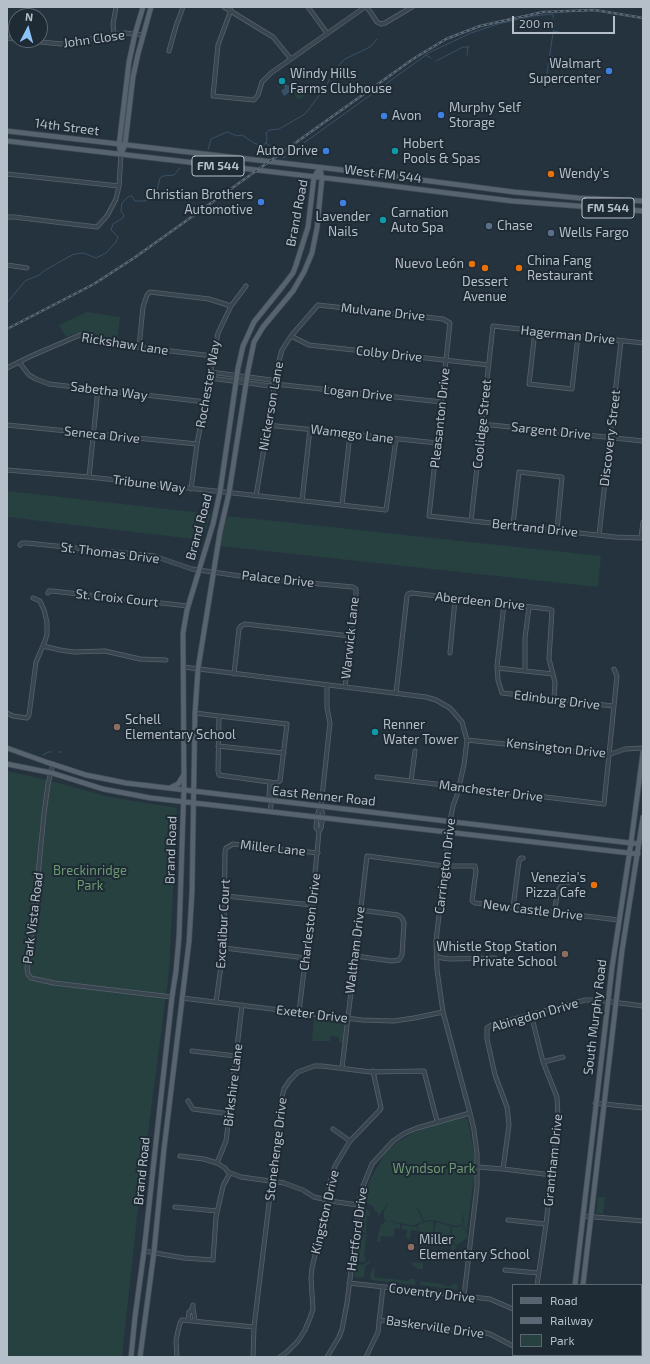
<!DOCTYPE html>
<meta charset="utf-8">
<style>
body{margin:0}
#map{position:relative;width:650px;height:1364px;overflow:hidden;background:#25333f;font-family:"Exo 2",sans-serif}
canvas{display:block}
.frame{position:absolute;inset:0;border:8px solid #b5bfc9;pointer-events:none}
.legend{position:absolute;left:512px;top:1284px;width:130px;height:72px;box-sizing:border-box;background:#1e2a34;border:1px solid #5a6670;margin:0;padding:5px 7px;list-style:none;font-size:12px;color:#b5bfc9}
.legend li{display:flex;align-items:center;gap:8px;height:20px}
.legend b{width:20px;border:1px solid #5a6670}
.north{position:absolute;left:8px;top:8px;width:40px;height:40px;box-sizing:border-box;background:#1e2a34;border:1px solid #5a6670;border-radius:50%;rotate:6deg;font-size:11px;font-weight:700;line-height:16px;text-align:center;color:#b5bfc9}
.north::after{content:'';display:block;margin:auto;width:14px;height:18px;background:#8dc2f7;clip-path:polygon(50% 0,100% 100%,50% 72%,0 100%)}
.scale{position:absolute;left:512px;top:16px;width:103px;height:18px;box-sizing:border-box;border:2px solid #b5bfc9;border-top:0;padding-left:5px;font-size:12px;line-height:14px;white-space:nowrap;color:#b5bfc9;-webkit-text-stroke:3px #1e2a34;paint-order:stroke}
</style>
<div id="map">
<canvas width="650" height="1364"></canvas>
<div class="frame"></div>
<ul class="legend">
<li><b style="height:5px;background:#57646f"></b>Road</li>
<li><b style="height:5px;background:#5b6976"></b>Railway</li>
<li><b style="height:11px;background:#274040"></b>Park</li>
</ul>
<div class="north">N</div>
<div class="scale">200 m</div>
</div>
<script>
const c = document.querySelector('canvas').getContext('2d');
c.lineJoin = 'round';
function fillPath(path, color) { c.fillStyle = color; c.fill(path, 'evenodd'); }
const toPath = rows => new Path2D(rows.map(r => 'M' + r).join(''));
function stroke(path, color, width, dash) { c.strokeStyle = color; c.lineWidth = width; c.lineCap = dash ? 'butt' : 'round'; c.setLineDash(dash || []); c.stroke(path); }
function drawText(font, color, halo, rows, align = 'center') {
  c.font = font + ' "Exo 2",sans-serif'; c.lineWidth = 4; c.setLineDash([]); c.textBaseline = 'middle'; c.strokeStyle = halo; c.fillStyle = color; for (const [text, x, y, turn = 0] of rows) {
    c.save(); c.translate(x, y); c.rotate((+turn || 0) * Math.PI / 180); c.textAlign = isNaN(turn) ? turn : align; if (halo) c.strokeText(text, 0, 0); c.fillText(text, 0, 0); c.restore();
  }
}
fillPath(toPath([
 [301,89,305,96,298,100,294,93],
 [87,312,120,317,117,341,89,333,78,333,66,337,59,325],
 [7,491,211,514,202,540,7,517],
 [228,516,601,556,598,587,220,546,222,528],
 [7,771,47,780,110,797,177,808,169,972,137,1217,122,1357,7,1357],
 [314,1018,345,1021,343,1042,339,1042,339,1037,331,1036,330,1041,312,1041],
 [464,1117,468,1120,475,1160,474,1177,467,1231,462,1224,464,1220,463,1213,462,1223,460,1225,456,1226,433,1220,424,1221,420,1211,413,1207,419,1212,423,1222,414,1225,409,1225,400,1223,386,1221,384,1217,384,1211,388,1204,387,1204,378,1217,378,1212,375,1212,373,1206,362,1201,370,1180,385,1153,396,1143,413,1133,424,1128],
 [598,1197,605,1197,603,1214,596,1213],
 [364,1207,370,1212,370,1216,367,1216,366,1233,359,1232,362,1208],
 [385,1221,400,1224,400,1229,395,1228,394,1237,381,1236,380,1242,377,1241,380,1227],
 [433,1221,433,1233,428,1233,427,1241,422,1241,423,1232,418,1231,418,1225,426,1222],
 [436,1222,451,1226,450,1238,452,1242,442,1241,453,1243,457,1246,454,1251,451,1250,451,1244,439,1243,442,1241,438,1242,439,1234,434,1233],
 [403,1225,417,1227,417,1231,411,1230,410,1239,406,1238,407,1230,401,1229],
 [462,1225,467,1233,467,1238,457,1245,452,1240,452,1227,458,1227],
 [359,1234,368,1235,366,1237,364,1255,366,1258,364,1262,356,1261],
 [451,1251,455,1252,454,1261,441,1259,439,1258,439,1255,450,1256],
 [370,1259,370,1262,365,1267,364,1276,360,1278,354,1277,356,1264,363,1265,368,1262],
 [411,1262,423,1263,423,1269,418,1269,412,1265],
 [373,1268,375,1268,374,1277,408,1281,409,1279,414,1279,416,1282,415,1285,371,1280,370,1274],
 [419,1281,441,1284,448,1287,455,1283,457,1285,457,1288,458,1290,421,1285]
]), '#274040');
fillPath(toPath([
 [291,83,295,88,284,96,281,91,285,88,284,86,286,84,288,86]
]), '#395166');
stroke(toPath([
 [554,31,559,32],
 [426,54,471,33,498,24,533,16,553,14,553,18],
 [467,55,468,47],
 [551,56,559,59],
 [436,61,463,47,469,47],
 [547,74,554,26],
 [266,143,278,152],
 [208,150,211,139,227,132,237,136,242,135,254,143,262,146,266,143,267,139,266,133,269,130,279,129,305,114,325,88,335,70,340,64,345,59,370,47,377,39],
 [283,158,426,55,431,58],
 [7,303,25,281,39,275,47,269,74,254,84,253,96,258,106,253,116,242,118,237,111,230,113,224,123,218,124,215,121,211,122,203,129,196,132,196,135,201,145,201,151,198,156,194,160,178,163,176,174,175,180,168],
 [59,752,62,752],
 [43,755,48,752,52,752]
]), '#395166', 1);
const minor = toPath([
 [224,7,273,37,291,59],
 [308,7,327,33],
 [367,7,377,22,381,24,385,23,412,7],
 [231,10,218,45,213,96,254,100,258,95,262,82,271,73,365,7],
 [114,35,113,24,116,7],
 [7,38,16,39],
 [22,40,61,44,125,33,143,35],
 [169,51,176,26,183,7],
 [7,174,119,186],
 [7,217,14,217,97,227,107,216,116,199,119,186,121,154],
 [7,265,27,268],
 [535,331,529,384,572,389,578,336],
 [291,336,309,345,489,365],
 [139,347,143,307,147,295,150,292,209,299,231,306],
 [19,362,29,375,36,379,49,384,206,402],
 [7,368,31,356,80,335,112,344,213,356],
 [210,372,271,380,275,384,442,402],
 [210,378,270,386,275,384],
 [482,424,643,441],
 [7,425,197,444],
 [267,425,437,443],
 [7,470,89,477,386,510,396,439],
 [89,477,98,389],
 [191,489,197,444,218,333,231,306,246,286],
 [256,496,278,364,282,350,291,336,318,305,443,319,450,323,429,516,615,537,641,538,643,522],
 [302,501,310,429],
 [342,505,350,434],
 [471,521,493,326,643,343],
 [513,525,519,472,562,477,557,530],
 [599,535,621,341],
 [20,545,22,543,27,543,154,556,192,569,254,578,353,587,356,589,356,593,345,687],
 [48,593,49,591,52,591,188,606],
 [504,604,497,666,498,680,502,693,613,706],
 [43,646,60,650,74,652,105,651,140,659,166,660],
 [450,653,455,599],
 [183,667,426,697,436,700,450,708,462,722,467,740,464,765,457,795,453,806,450,821,436,941,437,970,443,1012,470,1113,474,1130,477,1154,477,1186,464,1296],
 [497,668,553,674],
 [525,671,525,638,529,607],
 [234,674,239,629,241,626,245,624,351,636],
 [396,693,407,596,408,594,412,593,549,609,552,610,549,659,555,682,554,699],
 [7,713,13,716,27,718,29,715,36,662,45,641,47,634,47,622,44,610,40,601,33,598],
 [195,713,219,716,287,724,280,781,276,783,219,775,218,771,219,716],
 [467,740,608,755,625,749,643,748],
 [218,746,284,753],
 [53,764,48,784,44,814,35,905,27,968,28,974,31,978,54,983,172,997],
 [377,777,604,804,617,676,614,669],
 [411,781,415,751],
 [270,782,269,796,272,799],
 [270,811,272,799,275,797,276,783],
 [319,831,316,828,317,816,320,807],
 [226,896,312,905],
 [513,908,519,861,521,858,523,858],
 [554,913,558,890,562,885,569,882],
 [224,948,306,958],
 [355,956,392,961,399,960,402,955,404,923,402,918,398,915,360,910],
 [436,957,449,959,495,958],
 [182,998,362,1020,394,1021,414,1018,443,1012],
 [216,1002,224,944,225,851,226,848,233,844,318,853],
 [299,1012,312,905,319,831,321,828,323,817,321,806,330,723,327,708,327,685],
 [531,1014,543,1062,557,1097,558,1118,546,1224,537,1285],
 [192,1051,236,1056],
 [543,1062,563,1057],
 [342,1068,367,856,444,866,475,866,476,871,472,901,475,903,619,920],
 [188,1101,193,1109,230,1114],
 [595,1103,643,1108],
 [333,1129,350,1141],
 [180,1156,204,1159,217,1163,225,1168,228,1172,241,1177,284,1183,303,1190,314,1197,337,1202,358,1205],
 [217,1163,226,1141,242,1005],
 [478,1167,503,1169,552,1175],
 [503,1169,509,1125,508,1115,507,1107,495,1075,487,1039,487,1028,492,1025,585,1000,597,1000,643,1006],
 [175,1207,217,1211],
 [583,1216,643,1221],
 [508,1220,546,1224],
 [144,1251,184,1258,213,1260,216,1217,223,1186,230,1173],
 [505,1270,539,1273],
 [349,1283,490,1299,513,1309],
 [193,1308,195,1321],
 [188,1320,189,1312,191,1311,193,1305],
 [379,1320,452,1330,482,1332,490,1334,513,1346],
 [641,1335,643,1335],
 [530,1355,530,1357],
 [177,1357,176,1341,178,1331,180,1323,182,1320,254,1327],
 [253,1357,254,1327,282,1097,284,1089,290,1080,298,1072,314,1066,322,1066,371,1072,424,1071,437,1121],
 [280,1357,287,1352,298,1341,305,1330,310,1318,313,1309,311,1278,312,1268,323,1220,330,1182,335,1166,350,1141,379,1111,381,1108,373,1071],
 [327,1357,339,1337,342,1329,347,1303,361,1191,372,1164,393,1141,405,1133,417,1128,470,1113],
 [366,1357,378,1332,383,1287]
]);
const major = toPath([
 [7,131,360,172,514,192,579,198,643,201],
 [7,141,360,182,512,201,643,211],
 [121,154,125,145,133,77,138,54,151,7],
 [121,154,119,145,129,62,135,34,143,7],
 [7,748,46,762,86,775,126,783,639,844],
 [7,764,52,773,103,789,151,798,638,854],
 [170,788,178,784,183,776],
 [575,1285,612,968,631,843,643,752],
 [583,1285,622,951,643,817],
 [131,1357,135,1317,144,1251,172,997,176,971,179,937,184,786,183,633,187,610,213,524,220,492,238,368,243,346,254,322,283,286,293,273,296,265,308,227,314,177,320,168],
 [140,1357,154,1252,164,1149,189,942,192,892,195,713,198,669,220,532,229,493,248,371,254,342,263,327,293,291,304,272,312,253,317,228,322,178,320,168],
 [567,1357,567,1355],
 [575,1357,575,1355]
]);
stroke(minor, '#57626c', 5);
stroke(major, '#424e58', 6);
stroke(minor, '#39454f', 3.5);
stroke(major, '#57646f', 4.5);
const rail = toPath([
 [7,329,94,284,134,258,413,59,446,39,480,26,543,12,595,10,643,18]
]);
stroke(rail, '#5b6976', 2.5);
stroke(rail, '#1e2a34', 1, [3]);
for (const [x, y, r, color] of [
 [609,71,4,"#3f7fe0"],
 [282,81,4,"#0f9aa8"],
 [441,115,4,"#3f7fe0"],
 [384,116,4,"#3f7fe0"],
 [326,151,4,"#3f7fe0"],
 [395,151,4,"#0f9aa8"],
 [551,174,4,"#e8710a"],
 [261,202,4,"#3f7fe0"],
 [343,203,4,"#3f7fe0"],
 [383,220,4,"#0f9aa8"],
 [489,226,4,"#5c6f8a"],
 [551,233,4,"#5c6f8a"],
 [472,264,4,"#e8710a"],
 [485,268,4,"#e8710a"],
 [519,268,4,"#e8710a"],
 [117,727,4,"#8d6e63"],
 [375,732,4,"#0f9aa8"],
 [594,885,4,"#e8710a"],
 [565,954,4,"#8d6e63"],
 [411,1247,4,"#8d6e63"]
]) { const dot = new Path2D(); dot.arc(x, y, r, 0, 2 * Math.PI); c.fillStyle = color; c.fill(dot); stroke(dot, '#1e2a34', 1.5); }
for (const [x, y, w] of [
 [218,166,52],
 [608,208,52]
]) { const box = new Path2D(); box.roundRect(x - w / 2, y - 10, w, 20, 3); c.fillStyle = '#1e2a34'; c.fill(box); stroke(box, '#b5bfc9', 1); }
drawText('bold 12px', '#b5bfc9', null, [
 ["FM 544",218,166],
 ["FM 544",608,208]
]);
drawText('13px', '#b5bfc9', '#1e2a34', [
 ["John Close",94,39,-8],
 ["14th Street",67,127,7],
 ["West FM 544",383,174,7],
 ["Brand Road",297,213,-79],
 ["Mulvane Drive",383,312,6],
 ["Hagerman Drive",568,335,6],
 ["Rickshaw Lane",125,344,9],
 ["Colby Drive",389,354,6],
 ["Rochester Way",208,384,-80],
 ["Sabetha Way",109,391,7],
 ["Logan Drive",358,393,6],
 ["Nickerson Lane",271,406,-80],
 ["Pleasanton Drive",440,418,-84],
 ["Coolidge Street",482,424,-84],
 ["Sargent Drive",551,431,6],
 ["Wamego Lane",352,434,7],
 ["Seneca Drive",102,435,6],
 ["Discovery Street",610,438,-83],
 ["Tribune Way",149,484,7],
 ["Brand Road",199,527,-75],
 ["Bertrand Drive",535,528,6],
 ["St. Thomas Drive",110,553,7],
 ["Palace Drive",278,579,6],
 ["St. Croix Court",117,598,6],
 ["Aberdeen Drive",480,601,6],
 ["Warwick Lane",350,638,-84],
 ["Edinburg Drive",557,700,7],
 ["Kensington Drive",556,748,6],
 ["Manchester Drive",491,791,7],
 ["East Renner Road",324,796,6],
 ["Miller Lane",273,848,6],
 ["Brand Road",171,850,-88],
 ["Carrington Drive",445,866,-83],
 ["New Castle Drive",533,910,7],
 ["Park Vista Road",33,918,-83],
 ["Charleston Drive",310,922,-83],
 ["Excalibur Court",223,924,-87],
 ["Waltham Drive",355,950,-83],
 ["Exeter Drive",312,1014,7],
 ["Abingdon Drive",535,1015,-16],
 ["South Murphy Road",595,1017,-83],
 ["Birkshire Lane",233,1085,-83],
 ["Stonehenge Drive",276,1149,-83],
 ["Grantham Drive",553,1160,-84],
 ["Brand Road",142,1171,-84],
 ["Kingston Drive",325,1212,-77],
 ["Hartford Drive",357,1229,-82],
 ["Coventry Drive",432,1293,7],
 ["Baskerville Drive",435,1327,8]
]);
drawText('13px', '#b5bfc9', '#1e2a34', [
 ["Walmart",601,64,"right"],
 ["Supercenter",601,79,"right"],
 ["Windy Hills",290,74],
 ["Farms Clubhouse",290,89],
 ["Murphy Self",449,108],
 ["Storage",449,123],
 ["Avon",392,116],
 ["Hobert",403,144],
 ["Pools & Spas",403,159],
 ["Auto Drive",318,151,"right"],
 ["Wendy's",559,174],
 ["Christian Brothers",253,195,"right"],
 ["Automotive",253,210,"right"],
 ["Carnation",391,213],
 ["Auto Spa",391,228],
 ["Lavender",343,217,"center"],
 ["Nails",343,232,"center"],
 ["Chase",497,226],
 ["Wells Fargo",559,233],
 ["China Fang",527,261],
 ["Restaurant",527,276],
 ["Nuevo León",464,264,"right"],
 ["Dessert",485,282,"center"],
 ["Avenue",485,297,"center"],
 ["Schell",125,720],
 ["Elementary School",125,735],
 ["Renner",383,725],
 ["Water Tower",383,740],
 ["Venezia's",586,878,"right"],
 ["Pizza Cafe",586,893,"right"],
 ["Whistle Stop Station",557,947,"right"],
 ["Private School",557,962,"right"],
 ["Miller",419,1240],
 ["Elementary School",419,1255]
], 'left');
drawText('13px', '#6d9a72', '#1e2a34', [
 ["Breckinridge",90,871],
 ["Park",90,886],
 ["Wyndsor Park",434,1169]
]);
</script>
